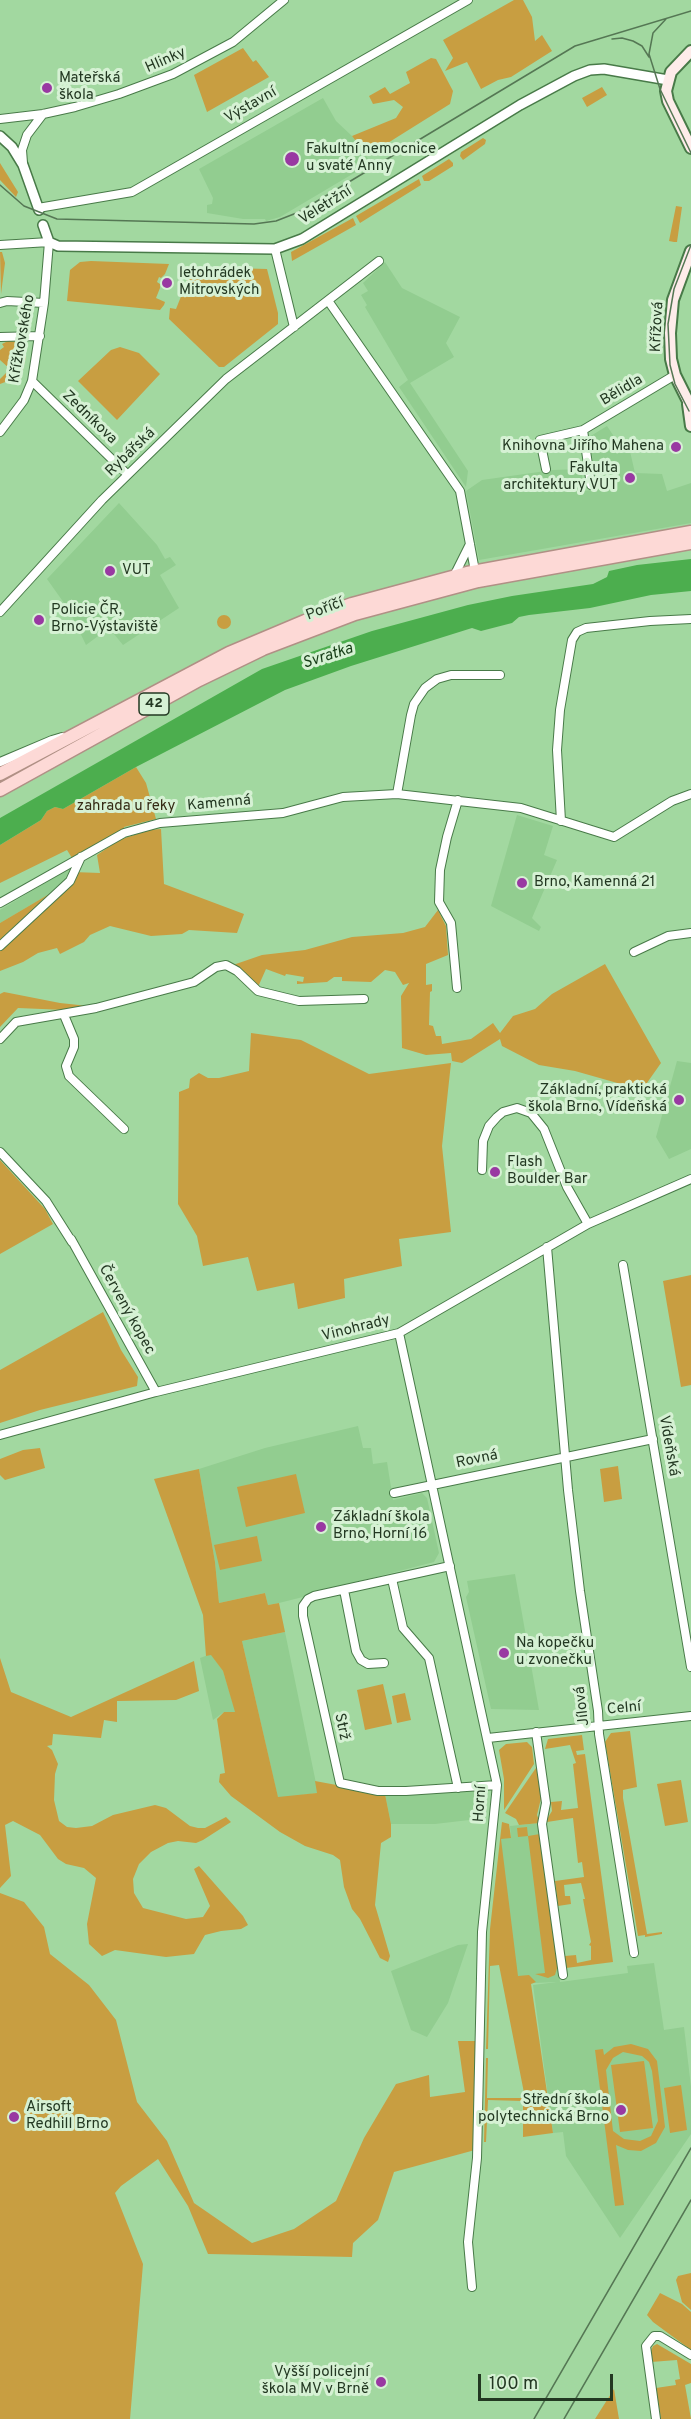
<!DOCTYPE html>
<meta charset="utf-8">
<style>
body{margin:0}
#map{position:relative;width:691px;height:2419px;overflow:hidden;background:#a2d8a0;font-family:Overpass,sans-serif}
canvas{display:block}
.scale{position:absolute;left:478px;top:2374px;width:135px;height:27px;box-sizing:border-box;border:3px solid #233822;border-top:0;padding-left:8px;font-size:18px;line-height:21px;white-space:nowrap;color:#233822;-webkit-text-stroke:4px #d6f1d4;paint-order:stroke}
</style>
<div id="map">
<canvas width="691" height="2419"></canvas>
<div class="scale">100 m</div>
</div>
<script>
const c = document.querySelector('canvas').getContext('2d');
c.lineJoin = 'round';
function fillPath(path, color) { c.fillStyle = color; c.fill(path, 'evenodd'); }
const toPath = rows => new Path2D(rows.map(r => 'M' + r).join(''));
function stroke(path, color, width, dash) { c.strokeStyle = color; c.lineWidth = width; c.lineCap = dash ? 'butt' : 'round'; c.setLineDash(dash || []); c.stroke(path); }
function drawText(font, color, halo, rows, align = 'center') {
  c.font = font + ' Overpass,sans-serif'; c.lineWidth = 6; c.setLineDash([]); c.textBaseline = 'middle'; c.strokeStyle = halo; c.fillStyle = color; for (const [text, x, y, turn = 0] of rows) {
    c.save(); c.translate(x, y); c.rotate((+turn || 0) * Math.PI / 180); c.textAlign = isNaN(turn) ? turn : align; if (halo) c.strokeText(text, 0, 0); c.fillText(text, 0, 0); c.restore();
  }
}
fillPath(toPath([
 [323,98,336,121,352,136,371,163,280,217,266,221,265,219,243,219,207,213,207,205,212,204,213,198,199,169],
 [385,262,402,288,460,317,446,343,454,357,410,383,468,471,466,487,399,387,408,380,365,307,367,305,361,295,368,291,363,283],
 [607,426,613,435,614,443,629,447,635,473,662,474,667,491,691,483,691,523,479,560,466,491,482,480,553,470,581,469,584,491,598,489,589,437],
 [119,503,157,545,165,559,170,557,176,565,160,575,179,608,123,645,109,628,86,645,69,610,47,579],
 [517,815,553,826,544,855,557,860,532,918,541,927,539,931,491,906],
 [70,868,73,872,56,890,0,923,0,910],
 [677,1061,691,1063,691,1149,669,1159,656,1137],
 [358,1426,363,1448,371,1448,373,1464,387,1462,393,1500,422,1493,427,1498,439,1553,434,1562,345,1585,312,1592,303,1597,279,1603,268,1605,265,1593,219,1603,215,1562,199,1469,265,1448],
 [515,1574,539,1710,491,1709,466,1597,469,1592,467,1581],
 [285,1632,318,1793,278,1798,242,1641],
 [211,1654,223,1671,236,1713,224,1712,213,1720,200,1658],
 [483,1791,486,1818,435,1824,391,1824,385,1794],
 [540,1823,560,1982,628,1973,627,1966,654,1963,664,2030,684,2027,691,2087,691,2134,620,2238,566,2156,563,2132,553,2133,533,1985,557,1982,512,1984,500,1838,511,1837,510,1826],
 [468,1944,448,2003,427,2037,411,2030,391,1971,458,1945]
]), '#92cd90');
fillPath(toPath([
 [514,0,523,0,532,17,535,41,542,35,552,51,511,77,498,80,481,89,467,62,445,71,453,58,443,40],
 [243,48,253,62,256,60,269,77,207,112,194,75],
 [431,58,436,59,453,91,450,104,367,156,352,136,396,118,403,107,394,100,373,104,369,96,385,87,390,94,410,83,406,72],
 [602,87,607,95,587,107,582,98],
 [483,138,486,140,485,144,463,160,460,156,461,152],
 [449,159,453,163,453,166,429,181,424,181,422,176],
 [0,163,18,192,16,197,0,180],
 [419,179,421,185,360,223,356,216],
 [676,206,682,207,677,242,674,242,669,241],
 [353,218,356,225,292,261,291,252],
 [0,252,2,252,5,263,1,294],
 [91,261,169,264,165,274,161,278,159,277,157,282,160,284,160,288,156,298,165,302,164,305,160,310,67,301,70,270,80,262],
 [198,267,267,269,278,313,278,324,224,367,219,367,169,319,170,308,176,309,184,289,189,291,191,287,186,284,191,269],
 [8,341,20,342,26,357,21,376,0,384,0,379,10,369,0,360,0,350,4,347,2,344],
 [120,347,139,353,160,374,117,420,78,381,111,350],
 '217 622a7 7 0 1 1 14 0a7 7 0 1 1-14 0Z',
 [136,767,146,783,156,819,124,827,124,829,72,858,67,850,0,883,0,845,41,820,47,811,55,807,63,809],
 [161,829,164,884,244,914,237,933,189,930,182,934,151,936,110,926,90,935,84,942,60,954,57,948,38,953,23,962,0,971,0,923,56,890,73,872,100,873,97,855,119,840,149,830],
 [438,910,446,926,448,955,426,964,426,985,432,984,432,991,430,992,429,1025,433,1026,436,1036,441,1036,442,1044,471,1039,493,1023,500,1033,513,1016,535,1009,552,994,605,964,661,1063,642,1090,575,1071,539,1065,502,1046,500,1039,462,1063,452,1061,451,1053,426,1055,402,1048,401,996,409,983,403,985,395,972,385,970,371,982,342,981,342,977,334,977,327,982,297,984,297,981,303,982,304,977,286,974,285,976,266,969,258,987,243,972,233,965,262,955,305,950,352,937,403,933,425,927],
 [4,992,60,1003,88,1006,82,1009,66,1010,18,1008,0,1027,0,994],
 [251,1033,301,1040,369,1074,451,1063,442,1146,451,1232,399,1239,402,1266,344,1279,345,1298,298,1309,294,1283,257,1291,248,1257,203,1266,197,1236,178,1204,179,1092,189,1088,190,1079,199,1073,208,1078,219,1078,249,1071],
 [0,1160,45,1209,53,1224,0,1254],
 [691,1275,691,1385,681,1387,663,1281],
 [103,1312,121,1350,138,1377,137,1386,40,1410,0,1423,0,1370],
 [40,1448,45,1468,5,1480,0,1475,0,1459,23,1450],
 [618,1466,622,1499,604,1502,600,1469],
 [199,1469,215,1562,219,1603,265,1593,268,1605,279,1603,285,1632,242,1641,278,1797,317,1793,315,1781,385,1794,391,1824,391,1837,381,1843,375,1905,390,1956,388,1962,380,1958,360,1919,352,1909,344,1887,340,1860,333,1855,305,1846,280,1832,231,1796,219,1782,220,1774,225,1773,217,1719,224,1712,235,1712,223,1671,211,1655,206,1656,203,1615,154,1479],
 [296,1474,305,1513,246,1527,237,1487],
 [257,1536,262,1561,220,1570,214,1545],
 [0,1658,11,1692,71,1717,194,1661,199,1691,176,1700,117,1701,117,1722,104,1720,101,1738,53,1734,52,1745,47,1746,52,1750,58,1764,55,1774,54,1800,59,1821,67,1827,76,1828,92,1826,113,1815,155,1805,166,1808,190,1826,198,1828,205,1828,226,1817,231,1822,203,1840,196,1843,178,1841,168,1843,151,1852,139,1864,133,1879,134,1893,143,1908,186,1919,203,1917,210,1906,194,1869,199,1866,243,1916,248,1925,241,1929,221,1931,205,1935,194,1954,166,1957,115,1950,102,1956,89,1944,87,1924,96,1878,84,1868,66,1864,58,1859,40,1835,13,1821,5,1825,11,1876,0,1888],
 [383,1684,392,1724,365,1730,357,1690],
 [405,1693,411,1720,397,1723,392,1696],
 [630,1731,637,1787,623,1790,623,1798,647,1934,662,1932,662,1934,645,1937,645,1935,638,1936,605,1742,611,1733],
 [582,1735,584,1750,576,1751,577,1755,585,1754,613,1962,566,1968,565,1956,576,1955,577,1963,591,1960,591,1946,589,1945,591,1942,583,1899,585,1899,581,1883,564,1885,565,1896,570,1896,571,1904,558,1906,555,1881,584,1877,582,1862,578,1863,573,1818,547,1822,547,1819,552,1811,551,1802,562,1801,561,1810,578,1808,573,1764,576,1763,570,1745,545,1749,548,1739],
 [527,1742,532,1747,534,1764,504,1810,504,1779,499,1750,506,1744],
 [538,1765,542,1794,537,1815,540,1823,519,1825,516,1819,505,1813],
 [681,1780,688,1822,665,1826,657,1784],
 [502,1822,509,1824,511,1838,501,1839,518,1976,529,1975,536,1982,531,1984,553,2133,523,2137,523,2101,488,2100,486,2142,484,2142,486,2058,488,2058,487,2098,525,2098,499,1965,490,1966,488,2049,486,2049,490,1929],
 [527,1827,528,1836,540,1834,558,1965,555,1975,548,1978,535,1974,545,1973,528,1836,518,1837,517,1828],
 [0,1893,24,1902,44,1927,50,1954,89,1985,116,2020,137,2102,167,2141,194,2203,252,2243,294,2229,336,2201,364,2138,396,2084,429,2075,430,2097,465,2092,458,2041,478,2041,475,2150,394,2172,378,2220,353,2243,352,2257,208,2254,188,2206,158,2159,121,2186,115,2193,143,2264,130,2419,0,2419],
 [631,2044,648,2049,657,2061,665,2127,656,2143,641,2151,628,2150,616,2145,624,2205,615,2206,595,2050,603,2049,604,2055,614,2047],
 [623,2052,642,2056,649,2062,652,2071,658,2121,651,2136,640,2141,624,2139,613,2131,606,2070,613,2058],
 [644,2061,653,2128,620,2132,611,2065],
 [681,2085,687,2130,670,2133,664,2088],
 [691,2273,691,2310,682,2302,676,2280,678,2276],
 [660,2293,682,2304,691,2312,691,2350,653,2322,647,2315],
 [657,2344,691,2364,691,2383,685,2385,691,2419,661,2419,656,2388,676,2385,675,2380,680,2379,677,2360,651,2362,650,2353,653,2346],
 [614,2389,619,2419,595,2419]
]), '#c89e41');
fillPath(toPath([
 [691,559,691,591,651,595,590,608,529,615,519,617,512,623,481,631,472,628,351,666,285,690,136,767,63,809,55,807,47,811,41,820,0,845,0,818,262,669,372,631,468,605,512,596,593,584,607,577,609,571,637,565]
]), '#4cae4e');
const minor = toPath([
 [0,119,43,114,75,107,119,94,173,74,233,42,284,0],
 [23,163,22,150,27,135,43,114],
 [38,208,132,192,468,0],
 [0,245,49,242,44,303,32,381,24,400,0,432],
 [275,249,294,327],
 [329,302,460,491,475,571],
 [0,303,7,301,44,303],
 [0,337,40,336],
 [32,381,127,474],
 [583,430,591,485],
 [546,469,540,440,583,430,675,375],
 [454,576,470,544],
 [0,612,102,500,226,379,379,261],
 [0,762,52,740,62,737],
 [397,794,411,715,414,704,425,688,437,679,451,675,500,675],
 [561,821,557,750,560,710,572,640,577,632,586,628,650,621,691,619],
 [0,903,124,833,160,823,283,813,343,797,397,794,521,808,614,837,672,801,691,794],
 [0,946,70,881,81,857],
 [634,952,668,936,691,933],
 [457,988,451,923,439,902,440,870,447,837,458,800],
 [64,1015,74,1039,74,1047,66,1066,69,1076,124,1129],
 [0,1039,16,1022,96,1008,194,982,216,967,226,965,237,971,258,991,299,1001,364,999],
 [0,1152,46,1201,72,1242],
 [482,1170,483,1141,489,1126,497,1117,503,1112,517,1108,531,1113,544,1129,567,1187,588,1224],
 [71,1239,156,1392],
 [547,1247,568,1490,580,1591,598,1711,599,1734,634,1953],
 [623,1265,691,1667],
 [399,1333,497,1785,482,1932,477,2158,468,2242,472,2287],
 [0,1435,156,1392,399,1333,588,1224,691,1179],
 [394,1493,653,1439],
 [450,1566,314,1596,308,1599,303,1606,303,1616,340,1783,378,1791,406,1791,497,1785],
 [392,1579,403,1628,429,1658,458,1788],
 [344,1590,356,1651,361,1660,368,1664,384,1663],
 [536,1732,546,1803,542,1824,563,1975],
 [488,1738,691,1716],
 [656,2419,646,2346,654,2336,660,2336,691,2355]
]);
const tertiary = toPath([
 [0,136,12,147,23,165,39,210],
 [43,225,49,242,58,246,275,249,302,239,520,105,574,76,590,70,604,69,668,80]
]);
const secondary = toPath([
 [691,51,671,72,666,91,668,101,691,148],
 [691,251,673,300,670,333,671,359,675,375,691,407],
 [688,404,691,426]
]);
const primary = toPath([
 [0,774,229,653,305,621,352,604,467,573,691,532],
 [0,790,199,680,263,649,355,614,478,581,691,543]
]);
stroke(minor, '#487a48', 10);
stroke(tertiary, '#487a48', 12);
stroke(secondary, '#487a48', 14);
stroke(primary, '#b09085', 15);
stroke(minor, '#fff', 8);
stroke(tertiary, '#fff', 9);
stroke(secondary, '#feecea', 10);
stroke(primary, '#fdd9d6', 12);
stroke(toPath([
 [666,19,653,33,649,54,660,89,691,153],
 [612,39,622,38,633,41,642,46,649,57],
 [0,185,24,206,57,219,254,224,276,221,299,212,575,46,691,11],
 [689,411,675,384,670,365,668,324,674,289,691,245],
 [534,2419,691,2148],
 [564,2419,691,2200]
]), '#557754', 1.5);
for (const [x, y, r, color] of [
 [47,88,6,"#9939a2"],
 [292,159,8,"#9939a2"],
 [167,283,6,"#9939a2"],
 [676,447,6,"#9939a2"],
 [630,478,6,"#9939a2"],
 [110,571,6,"#9939a2"],
 [39,620,6,"#9939a2"],
 [522,883,6,"#9939a2"],
 [679,1100,6,"#9939a2"],
 [495,1172,6,"#9939a2"],
 [321,1527,6,"#9939a2"],
 [504,1653,6,"#9939a2"],
 [621,2110,6,"#9939a2"],
 [14,2117,6,"#9939a2"],
 [381,2382,6,"#9939a2"]
]) { const dot = new Path2D(); dot.arc(x, y, r, 0, 2 * Math.PI); c.fillStyle = color; c.fill(dot); stroke(dot, '#d6f1d4', 2); }
for (const [x, y, w] of [
 [154,704,30]
]) { const box = new Path2D(); box.roundRect(x - w / 2, y - 11, w, 22, 4.5); c.fillStyle = '#d6f1d4'; c.fill(box); stroke(box, '#233822', 1.5); }
drawText('bold 14px', '#233822', null, [
 ["42",154,704]
]);
drawText('15px', '#233822', '#d6f1d4', [
 ["Hlinky",166,61,-24],
 ["Výstavní",251,106,-30],
 ["Veletržní",326,206,-32],
 ["Křížová",658,327,-87],
 ["Křížkovského",23,339,-80],
 ["Bělidla",622,391,-31],
 ["Zedníkova",89,418,44],
 ["Rybářská",131,453,-44],
 ["Poříčí",325,610,-21],
 ["Kamenná",219,804,-5],
 ["Červený kopec",126,1310,61],
 ["Vinohrady",356,1329,-14],
 ["Vídeňská",668,1446,80],
 ["Rovná",477,1460,-12],
 ["Jílová",583,1706,-97],
 ["Celní",624,1709,-5],
 ["Strž",341,1727,78],
 ["Horní",481,1804,-86]
]);
drawText('15px', '#233822', '#d6f1d4', [
 ["Mateřská",59,79],
 ["škola",59,96],
 ["Fakultní nemocnice",306,150],
 ["u svaté Anny",306,167],
 ["letohrádek",179,274],
 ["Mitrovských",179,291],
 ["Knihovna Jiřího Mahena",664,447,"right"],
 ["Fakulta",618,469,"right"],
 ["architektury VUT",618,486,"right"],
 ["VUT",122,571],
 ["Policie ČR,",51,611],
 ["Brno-Výstaviště",51,628],
 ["Brno, Kamenná 21",534,883],
 ["Základní, praktická",667,1091,"right"],
 ["škola Brno, Vídeňská",667,1108,"right"],
 ["Flash",507,1163],
 ["Boulder Bar",507,1180],
 ["Základní škola",333,1518],
 ["Brno, Horní 16",333,1535],
 ["Na kopečku",516,1644],
 ["u zvonečku",516,1661],
 ["Střední škola",609,2101,"right"],
 ["polytechnická Brno",609,2118,"right"],
 ["Airsoft",26,2108],
 ["Redhill Brno",26,2125],
 ["Vyšší policejní",369,2373,"right"],
 ["škola MV v Brně",369,2390,"right"]
], 'left');
drawText('15px', '#352a14', '#d6f1d4', [
 ["zahrada u řeky",126,807]
]);
drawText('italic 16px', '#173e18', '#d6f1d4', [
 ["Svratka",328,657,-18]
]);
</script>
